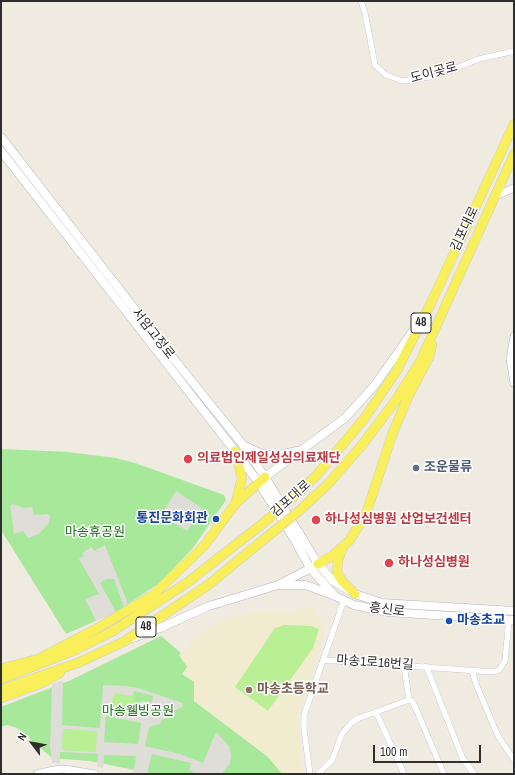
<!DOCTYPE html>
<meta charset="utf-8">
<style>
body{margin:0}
#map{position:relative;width:515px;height:775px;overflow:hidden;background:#efebe0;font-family:"Archivo Narrow",sans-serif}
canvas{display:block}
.frame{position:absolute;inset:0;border:2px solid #2e2e2e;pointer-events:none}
.north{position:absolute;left:12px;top:723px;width:40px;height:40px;-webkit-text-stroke:3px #fff;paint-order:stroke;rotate:302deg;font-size:11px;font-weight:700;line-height:16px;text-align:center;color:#2e2e2e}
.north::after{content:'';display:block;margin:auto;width:14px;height:18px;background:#2e2e2e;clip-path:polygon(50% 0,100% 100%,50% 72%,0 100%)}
.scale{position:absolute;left:373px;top:745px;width:108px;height:18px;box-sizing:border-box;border:2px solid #2e2e2e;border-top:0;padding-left:5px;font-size:12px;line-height:14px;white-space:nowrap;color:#2e2e2e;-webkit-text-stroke:3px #fff;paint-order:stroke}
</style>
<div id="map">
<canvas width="515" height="775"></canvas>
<div class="frame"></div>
<div class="north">N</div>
<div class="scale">100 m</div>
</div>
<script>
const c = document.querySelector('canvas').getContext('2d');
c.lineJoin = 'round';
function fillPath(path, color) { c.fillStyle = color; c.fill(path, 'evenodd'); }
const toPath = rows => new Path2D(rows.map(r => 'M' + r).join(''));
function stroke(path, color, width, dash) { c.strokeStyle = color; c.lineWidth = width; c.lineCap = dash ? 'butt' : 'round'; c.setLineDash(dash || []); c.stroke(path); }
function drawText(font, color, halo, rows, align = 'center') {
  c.font = font + ' "Archivo Narrow","Noto Sans KR",sans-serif'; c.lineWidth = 3; c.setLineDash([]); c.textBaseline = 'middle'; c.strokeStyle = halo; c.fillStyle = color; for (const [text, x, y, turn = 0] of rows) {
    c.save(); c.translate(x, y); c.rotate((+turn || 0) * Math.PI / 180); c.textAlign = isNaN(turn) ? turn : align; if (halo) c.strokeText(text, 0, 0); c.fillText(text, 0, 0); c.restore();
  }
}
fillPath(toPath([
 [305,607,315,608,326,626,297,717,303,774,282,774,268,757,194,701,194,682,182,674,179,655,194,638,224,619,261,611,296,613]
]), '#f1eccf');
fillPath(toPath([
 [1,449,68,452,116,458,135,463,224,495,226,500,193,548,158,584,116,612,66,634,1,530],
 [161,636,181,653,179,655,187,667,182,674,194,682,194,701,268,757,282,774,154,774,90,761,52,758,17,728,7,725,1,727,1,707,71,680]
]), '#a7e89a');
fillPath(toPath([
 [284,625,311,626,319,629,313,648,268,711,235,687,275,628],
 [114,692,135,696,131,717,110,713],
 [63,729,98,731,97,752,62,750]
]), '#baf095');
fillPath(toPath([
 [176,491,202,508,187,531,161,515],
 [13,504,24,508,32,507,34,515,48,514,50,517,49,523,39,534,28,538,23,531,14,534,10,506],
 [105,545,128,604,124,607,114,579,106,579,100,583,116,612,96,621,85,599,99,594,79,559,84,556,82,553,92,547,94,551],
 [63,680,62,725,100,728,103,685,126,686,138,688,183,703,182,707,174,711,176,715,161,720,160,724,149,727,145,746,180,754,203,763,216,732,229,746,231,755,230,764,221,774,198,774,189,770,191,763,152,754,147,774,133,774,136,756,104,755,103,768,97,767,98,754,60,752,60,763,52,763,50,746,52,684],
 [134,691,153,696,152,702,141,701,137,718,110,713,114,693,133,696],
 [106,716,141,723,138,744,104,742],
 [63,729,97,731,96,752,62,750]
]), '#dfddd7');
const minor = toPath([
 [361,1,365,13,375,65,386,75,403,81,435,76,479,59,514,51],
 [323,660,494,672,499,670,505,661,509,619],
 [404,665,409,700],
 [426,666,463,759,474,774],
 [472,671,476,684,498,736,514,760],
 [376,712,404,774],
 [310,774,304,730,304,715,344,600],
 [318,774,332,760,342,734,352,722,359,718,409,700,412,701,416,709,444,774]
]);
const tertiary = toPath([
 [495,196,514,188],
 [514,336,510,359,514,383],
 [37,774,53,770,64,769,95,774]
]);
const secondary = toPath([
 [1,137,165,348,243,445,265,477,318,564,333,581,355,594,382,603,514,611],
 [1,151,235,451,259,483,293,537,310,568,335,596,354,605,388,612,514,620],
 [243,445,260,453,274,456,297,451],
 [265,477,345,418,375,385,415,328],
 [281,585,306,585,330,594],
 [133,638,160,628,209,606,278,585,313,567]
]);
const primary = toPath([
 [235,451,242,478,236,502],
 [291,499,315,477,364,419,397,370,431,303,514,124],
 [299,511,328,484,362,445,396,400,420,362,514,154],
 [343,547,338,560,337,573,343,582,355,594],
 [318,564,332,556,349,541,366,514,392,435,407,399,429,357,432,345],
 [40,658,96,629,153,595,204,546,236,503,265,477],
 [1,669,45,657],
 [1,679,75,650,113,631,188,582,267,520],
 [1,690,80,662,125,641,208,585,273,532],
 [1,698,44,682,60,673]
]);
stroke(minor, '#b4b4c1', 6);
stroke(tertiary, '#b4b4c1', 8);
stroke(secondary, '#b4b4c1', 9);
stroke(primary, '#cdcdcd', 10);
stroke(minor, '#fff', 5.5);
stroke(tertiary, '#fff', 7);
stroke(secondary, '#fff', 8);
stroke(primary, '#f9ef5b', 9);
const primaryBridge = toPath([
 [267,520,291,499],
 [273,532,299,511]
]);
stroke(primaryBridge, '#cdcdcd', 10, []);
stroke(primaryBridge, '#f9ef5b', 9);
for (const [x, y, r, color] of [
 [188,459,5,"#e0444e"],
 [416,468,4,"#5c6f8a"],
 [216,519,4,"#1a4fb4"],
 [316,520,5,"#e0444e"],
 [389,563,5,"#e0444e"],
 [449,621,4,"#1a4fb4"],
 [249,690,4,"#8d6e63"]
]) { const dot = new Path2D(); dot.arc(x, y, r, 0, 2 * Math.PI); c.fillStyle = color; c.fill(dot); stroke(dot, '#fff', 1.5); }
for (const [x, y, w] of [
 [421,323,20],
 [146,627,20]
]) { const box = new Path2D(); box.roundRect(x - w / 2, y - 10, w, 20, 3); c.fillStyle = '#fff'; c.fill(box); stroke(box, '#2e2e2e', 1); }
drawText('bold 12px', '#2e2e2e', null, [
 ["48",421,323],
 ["48",146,627]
]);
drawText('13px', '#2e2e2e', '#fff', [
 ["도이곶로",434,73,-15],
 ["김포대로",465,229,-65],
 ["서암고정로",153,334,52],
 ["김포대로",291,499,-42],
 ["흥신로",387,610,7],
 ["마송1로16번길",375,663,4]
]);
drawText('bold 13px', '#be3a42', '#fff', [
 ["의료법인제일성심의료재단",197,459],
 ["하나성심병원 산업보건센터",325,520],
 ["하나성심병원",398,563]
], 'left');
drawText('bold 13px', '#4e5e75', '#fff', [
 ["조운물류",424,468]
], 'left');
drawText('bold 13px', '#164399', '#fff', [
 ["통진문화회관",208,519],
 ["마송초교",457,621,"left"]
], 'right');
drawText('13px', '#1a7117', '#fff', [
 ["마송휴공원",95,533],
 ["마송웰빙공원",138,712]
]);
drawText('bold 13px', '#785e54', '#fff', [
 ["마송초등학교",257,690]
], 'left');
</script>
